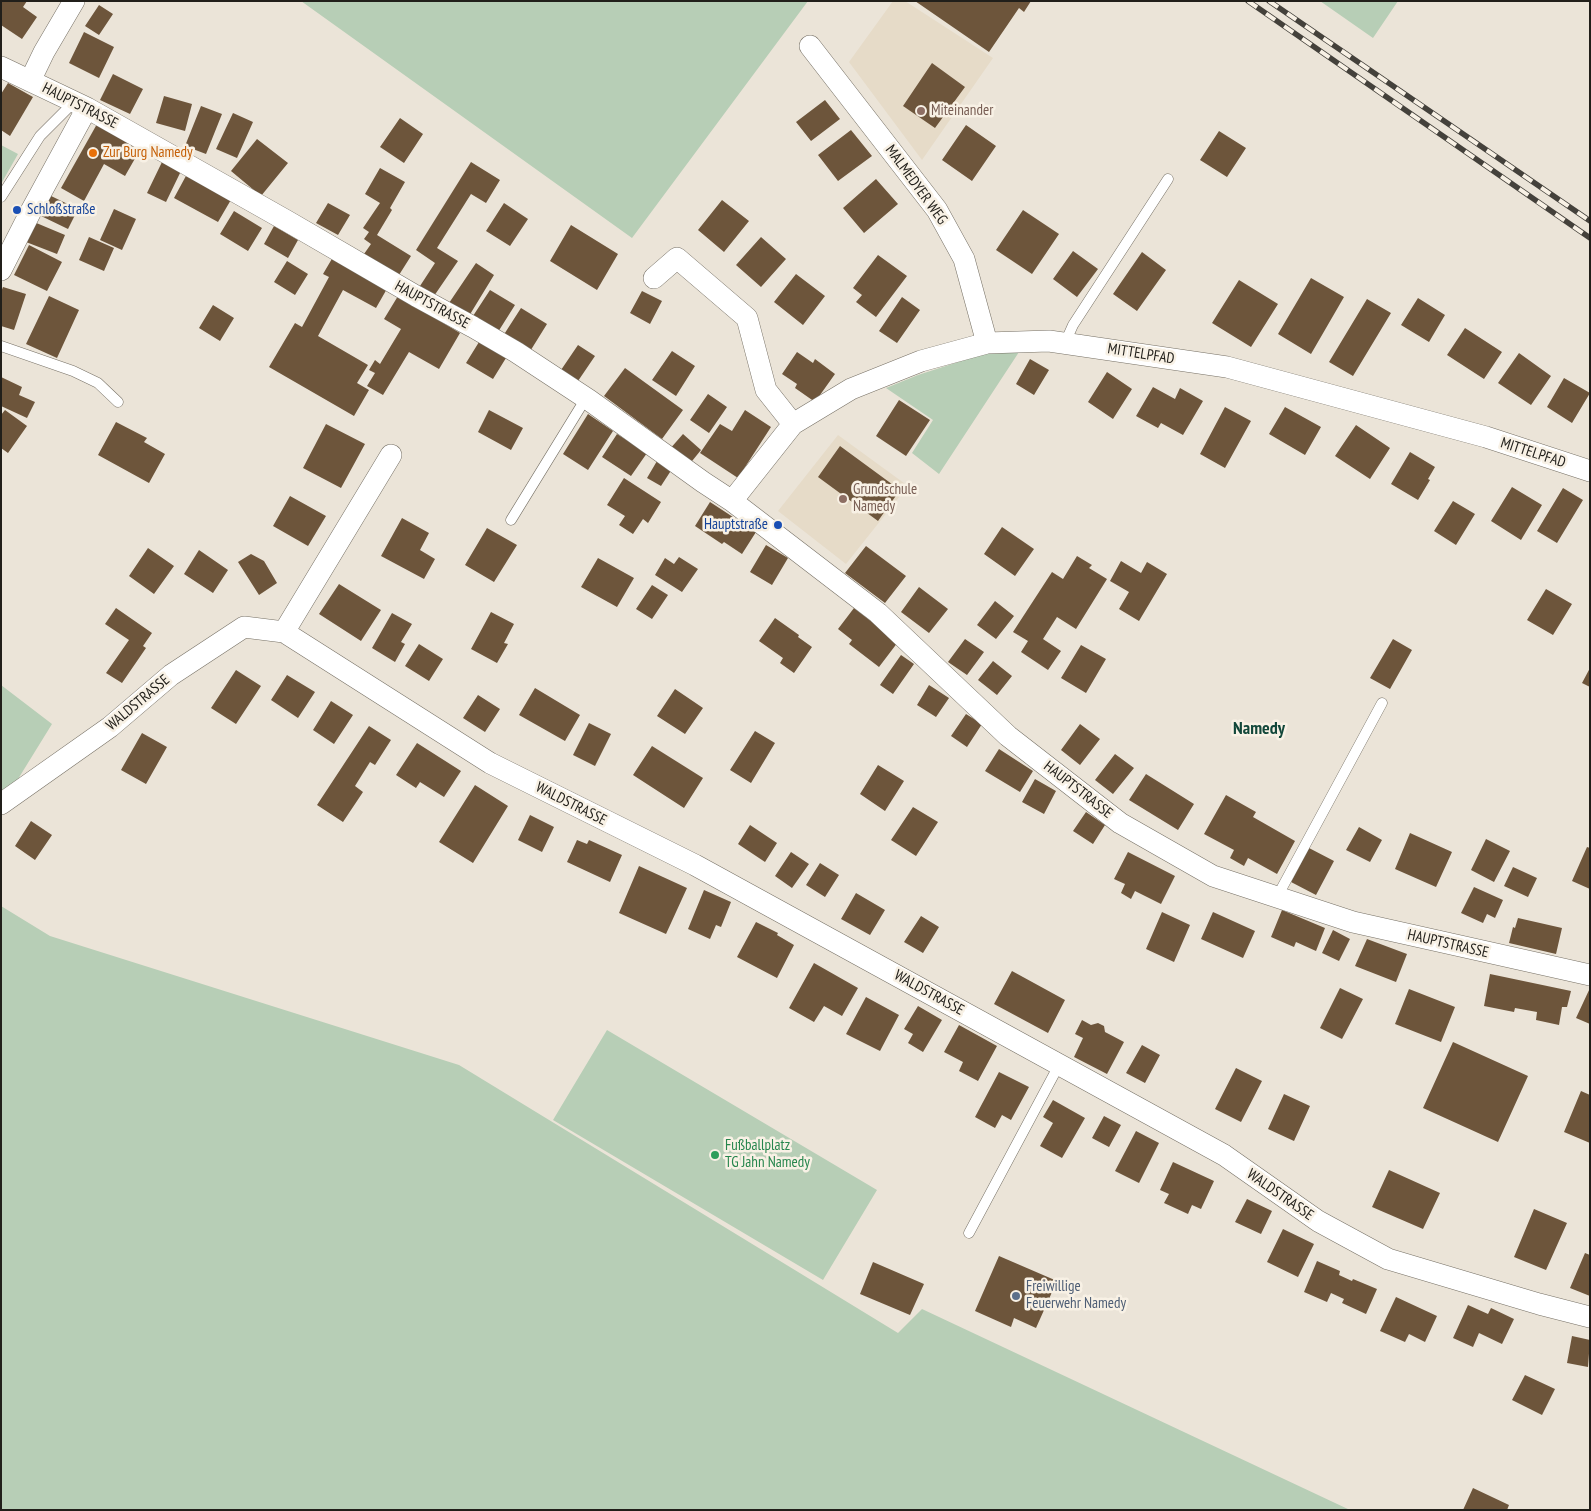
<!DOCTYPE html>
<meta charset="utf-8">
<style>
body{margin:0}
#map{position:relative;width:1591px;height:1511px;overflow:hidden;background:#ebe4d8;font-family:"PT Sans Narrow",sans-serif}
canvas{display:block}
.frame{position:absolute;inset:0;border:2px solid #211f1a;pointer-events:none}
</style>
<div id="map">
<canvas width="1591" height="1511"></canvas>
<div class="frame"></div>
</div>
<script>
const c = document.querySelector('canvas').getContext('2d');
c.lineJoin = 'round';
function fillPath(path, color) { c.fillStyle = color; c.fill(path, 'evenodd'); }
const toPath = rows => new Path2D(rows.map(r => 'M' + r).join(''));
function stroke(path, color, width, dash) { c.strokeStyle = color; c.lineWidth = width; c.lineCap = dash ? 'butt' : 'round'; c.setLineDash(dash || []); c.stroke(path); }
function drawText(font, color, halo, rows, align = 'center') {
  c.font = font + ' "PT Sans Narrow",sans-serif'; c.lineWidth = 5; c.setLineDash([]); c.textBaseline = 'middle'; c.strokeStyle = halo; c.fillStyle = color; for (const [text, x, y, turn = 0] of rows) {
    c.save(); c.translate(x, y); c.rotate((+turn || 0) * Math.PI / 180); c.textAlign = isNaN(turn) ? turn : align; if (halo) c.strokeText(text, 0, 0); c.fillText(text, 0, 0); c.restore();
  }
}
fillPath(toPath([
 [893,1,905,1,993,58,922,160,849,62],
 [838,435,908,486,846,564,778,511]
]), '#e6dbc8');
fillPath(toPath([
 [301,1,808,1,632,238],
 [1320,1,1398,1,1373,38],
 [1,145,18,154,1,184],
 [1019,352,939,474,912,453,933,420,886,388,918,375,983,354],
 [1,685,52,724,10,792,1,798],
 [1,906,50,936,459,1065,898,1333,922,1309,1350,1510,1,1510],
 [607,1030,877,1190,823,1280,553,1120]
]), '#b7ceb6');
fillPath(toPath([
 [1,1,27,1,23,7,37,17,22,39,1,25],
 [915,1,1031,1,1024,12,1019,8,989,52],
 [99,5,113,14,99,35,85,26],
 [84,32,114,47,99,78,69,63],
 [932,63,965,87,935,128,903,106],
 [113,74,143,89,130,114,100,100],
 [8,83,33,97,10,136,1,130,1,94],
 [164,96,192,104,185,131,156,123],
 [825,100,840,119,811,141,796,122],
 [201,106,222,114,206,154,185,146],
 [233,113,253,122,237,158,216,149],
 [400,118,423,134,404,163,380,147],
 [97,124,141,148,125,176,104,164,84,201,61,188],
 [966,125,996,146,972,181,942,160],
 [851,130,872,156,838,181,818,155],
 [1219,131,1246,148,1227,177,1200,160],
 [257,139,288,163,261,196,231,171],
 [162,162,181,171,166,202,147,193],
 [471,162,500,180,486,203,471,194,437,248,458,261,434,296,420,286,435,263,416,250],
 [380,168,405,182,390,208,392,210,377,235,411,256,399,275,364,254,371,244,364,239,369,232,363,228,380,203,365,194],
 [187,174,232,198,218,222,174,198],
 [876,179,898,204,864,233,843,208],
 [49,195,78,209,68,229,39,215],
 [722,200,749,221,724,252,698,230],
 [328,203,350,215,338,235,316,223],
 [504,203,528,219,510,246,486,231],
 [114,209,136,219,122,250,100,240],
 [1023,210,1059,234,1032,274,996,250],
 [234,211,262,228,248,251,220,234],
 [34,222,65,235,57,254,26,242],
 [571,225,618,254,597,290,550,261],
 [274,226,298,240,288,258,264,244],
 [89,237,114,248,104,271,79,260],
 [761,237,786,259,761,287,736,265],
 [29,245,62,262,47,291,14,275],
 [1073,251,1098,269,1077,297,1053,279],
 [1142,252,1166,270,1137,311,1113,294],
 [878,255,907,276,876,317,856,302,862,295,853,288],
 [333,257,388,287,376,308,343,290,318,336,368,365,357,383,369,390,354,416,269,367,295,323,302,327,329,277,323,274],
 [287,261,308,274,295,295,274,282],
 [476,263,494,275,469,316,449,303],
 [796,274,825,296,803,325,774,302],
 [1311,278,1344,297,1311,354,1278,334],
 [1239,280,1278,304,1251,347,1212,323],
 [3,287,26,294,14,330,1,326,1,292],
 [490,290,515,305,498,332,473,316],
 [642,291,662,301,650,324,630,313],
 [49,296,79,310,57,358,26,344],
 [398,296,460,333,439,369,409,352,383,395,367,386,375,373,369,370,375,360,380,364,401,329,384,319],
 [902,297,920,310,897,343,879,331],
 [1418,298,1445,315,1429,342,1401,325],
 [1367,299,1391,313,1353,376,1329,362],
 [213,305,234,318,220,341,199,328],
 [521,308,547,324,529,353,503,336],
 [1465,328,1502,352,1484,379,1447,355],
 [479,342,506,358,493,379,466,363],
 [578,345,595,356,578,381,561,370],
 [672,351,695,366,676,396,652,380],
 [797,352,813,363,815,359,835,374,815,402,795,388,797,384,782,374],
 [1519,353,1551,376,1531,405,1498,383],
 [1030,359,1049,370,1034,395,1016,384],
 [625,368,683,410,662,439,604,396],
 [1107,372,1132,389,1113,419,1088,402],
 [1,377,22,387,19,395,35,402,27,418,1,406],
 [1564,378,1590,393,1572,423,1547,407],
 [1153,387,1175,399,1180,388,1203,401,1183,435,1161,423,1158,428,1136,416],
 [708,394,727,407,709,433,690,420],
 [899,400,930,420,906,456,876,436],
 [1225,407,1251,421,1225,468,1200,454],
 [1285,407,1321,427,1305,455,1269,434],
 [5,410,27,426,8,453,1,448,1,415],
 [489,410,523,428,511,450,478,432],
 [745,410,771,427,738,478,700,453,720,424,732,431],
 [588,414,613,431,588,470,563,454],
 [116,422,147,438,144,442,165,454,149,483,98,455],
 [326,424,365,444,341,488,303,468],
 [1356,425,1390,448,1370,479,1335,456],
 [617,434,647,453,631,476,602,457],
 [683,434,701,450,688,466,669,450],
 [840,446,900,490,878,521,818,477],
 [1410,452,1435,467,1428,479,1430,480,1418,500,1391,484],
 [657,461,672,469,661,486,647,478],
 [624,478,661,502,648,523,643,519,633,534,619,525,625,516,607,505],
 [1512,487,1542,505,1521,540,1491,521],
 [1563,488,1583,500,1557,543,1537,531],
 [290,496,326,516,308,546,273,526],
 [1453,501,1475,514,1456,545,1434,531],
 [710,502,756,532,742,554,724,542,722,544,695,526],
 [402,518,429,533,420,550,435,559,424,579,381,556],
 [1002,527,1034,549,1015,576,984,554],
 [487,528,517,545,494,582,465,565],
 [766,545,788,558,772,585,750,572],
 [866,546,906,576,885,603,845,573],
 [148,548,174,566,154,594,129,576],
 [199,550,228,570,213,593,184,574],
 [251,554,264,561,277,583,259,595,238,562],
 [1077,556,1092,565,1089,568,1107,579,1076,629,1057,617,1043,639,1061,651,1048,670,1021,652,1028,641,1013,632,1052,572,1063,579],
 [679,557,698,569,682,592,655,575,665,558,674,564],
 [598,558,634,578,617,607,581,587],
 [1121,561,1141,573,1147,562,1167,574,1139,621,1119,609,1129,592,1110,581],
 [339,584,381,610,361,641,319,614],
 [652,585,668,595,652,619,636,609],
 [919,587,948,609,929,633,901,612],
 [1546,589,1572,604,1553,635,1527,620],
 [995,601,1014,616,996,639,977,625],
 [116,608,152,633,143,646,146,648,122,683,106,673,129,640,105,624],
 [854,608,898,642,879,667,849,644,852,640,838,629],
 [491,612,514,624,504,643,508,644,497,663,471,649],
 [392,613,412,624,401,642,405,644,395,662,372,648],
 [775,618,799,635,798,637,812,647,794,673,780,663,783,658,759,641],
 [965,639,984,652,967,675,948,662],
 [1393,639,1412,650,1390,689,1370,678],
 [419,644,443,659,429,681,405,666],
 [1081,645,1106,659,1086,693,1061,678],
 [901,655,914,664,893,694,880,685],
 [993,661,1012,676,997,695,978,680],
 [1590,668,1590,687,1582,683],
 [236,670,261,686,236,724,211,708],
 [287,675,315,692,298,718,271,700],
 [929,685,949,698,936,717,917,705],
 [535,688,580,715,565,741,519,715],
 [675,689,703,708,685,734,657,716],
 [478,695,500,709,485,732,463,718],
 [331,701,353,715,334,744,313,730],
 [966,714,982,724,967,747,951,736],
 [589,723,611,734,595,766,573,755],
 [1080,724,1100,739,1080,765,1061,750],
 [369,726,391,740,375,765,370,762,355,786,363,792,343,822,317,805],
 [755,731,775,743,751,783,730,770],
 [142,733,167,747,146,784,121,770],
 [417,743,461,771,444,797,420,782,416,788,396,775],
 [652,746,703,778,684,808,633,775],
 [999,749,1033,771,1020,792,985,771],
 [1115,754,1134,768,1113,794,1095,780],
 [878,765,904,781,885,811,860,794],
 [1146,774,1194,804,1178,830,1129,800],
 [1035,779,1056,791,1044,814,1022,802],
 [475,785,508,806,473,863,439,842],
 [1226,795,1256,812,1253,817,1295,841,1277,874,1248,858,1244,866,1230,858,1234,850,1204,834],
 [913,807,938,822,916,856,891,840],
 [1086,812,1105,825,1093,844,1073,831],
 [530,815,554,827,542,852,518,840],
 [31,821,52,835,35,860,15,846],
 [750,825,777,843,765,862,738,844],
 [1359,827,1382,840,1370,862,1346,850],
 [1410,833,1452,852,1436,887,1395,869],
 [1486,839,1510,851,1494,882,1471,870],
 [577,840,587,844,589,840,622,855,610,882,567,862],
 [1587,847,1590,848,1590,889,1572,881],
 [1309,848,1334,861,1316,895,1291,882],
 [791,852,809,864,792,888,775,876],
 [1128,852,1175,876,1161,904,1135,891,1131,899,1121,893,1125,884,1114,879],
 [820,863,839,875,825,897,806,885],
 [639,866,687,888,666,934,619,913],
 [1513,867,1537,878,1528,897,1504,886],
 [1474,887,1503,900,1495,918,1487,914,1483,923,1461,913],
 [704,890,731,902,721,927,716,925,710,939,688,929],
 [856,893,885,910,870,935,841,919],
 [1282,910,1325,928,1316,951,1296,942,1294,947,1271,937],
 [1162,912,1190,925,1174,962,1146,949],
 [1213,912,1255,931,1243,958,1201,939],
 [921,916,939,927,923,953,904,942],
 [1518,918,1562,928,1556,954,1509,943,1513,927,1515,928],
 [756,922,778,933,777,935,794,945,777,978,737,957],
 [1333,930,1350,939,1339,961,1322,953],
 [1367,939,1407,954,1396,982,1355,966],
 [814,963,858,988,842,1016,824,1006,814,1022,789,1008],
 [1012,971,1065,1000,1048,1033,994,1004],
 [1490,974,1571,991,1567,1007,1562,1007,1559,1025,1536,1020,1537,1012,1515,1008,1514,1012,1484,1006],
 [1340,988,1363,999,1342,1039,1320,1028],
 [1590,988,1590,1024,1576,1018],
 [1409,989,1455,1007,1441,1042,1395,1024],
 [866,997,899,1015,880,1051,846,1034],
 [918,1006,942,1020,923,1052,908,1043,913,1034,904,1029],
 [1082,1020,1091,1025,1098,1023,1104,1026,1105,1032,1124,1042,1107,1074,1074,1057,1083,1038,1075,1034],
 [959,1025,997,1046,978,1081,959,1071,963,1062,944,1052],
 [1453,1042,1528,1076,1498,1142,1423,1108],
 [1142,1045,1160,1055,1145,1083,1126,1073],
 [1236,1068,1262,1081,1241,1122,1215,1109],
 [999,1072,1029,1087,1011,1120,1002,1115,995,1128,975,1117],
 [1581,1091,1590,1095,1590,1143,1564,1132],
 [1284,1094,1310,1106,1294,1141,1268,1129],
 [1053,1100,1085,1118,1062,1158,1040,1146,1053,1123,1043,1117],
 [1104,1116,1121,1125,1109,1147,1092,1138],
 [1136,1131,1159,1143,1139,1183,1115,1171],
 [1173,1162,1214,1181,1201,1209,1192,1205,1188,1214,1164,1203,1169,1194,1160,1190],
 [1389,1170,1440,1193,1423,1229,1372,1207],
 [1247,1199,1272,1211,1261,1234,1235,1222],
 [1534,1209,1567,1223,1546,1270,1514,1257],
 [1283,1229,1314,1244,1298,1277,1267,1262],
 [1585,1253,1590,1255,1590,1296,1570,1288],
 [999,1256,1057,1281,1036,1328,1014,1318,1011,1327,975,1311],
 [1317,1261,1340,1271,1339,1275,1352,1281,1353,1279,1377,1289,1366,1314,1342,1303,1344,1299,1331,1293,1327,1302,1304,1292],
 [873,1262,924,1284,910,1315,860,1294],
 [1396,1297,1437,1316,1425,1342,1409,1334,1405,1342,1380,1331],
 [1468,1305,1488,1314,1491,1308,1514,1319,1502,1344,1479,1333,1473,1347,1453,1338],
 [1572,1336,1590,1340,1588,1367,1567,1363],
 [1525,1375,1555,1389,1542,1415,1512,1400],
 [1473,1488,1509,1505,1507,1510,1463,1510]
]), '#6d553b');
const lane = toPath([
 [1,197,40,136,74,102],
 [1065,343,1073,325,1168,179],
 [1,346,73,371,98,383,118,402],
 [511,520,586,398],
 [1277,897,1382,703],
 [969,1233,1059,1065]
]);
const street = toPath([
 [810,46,937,210,964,259,987,343],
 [1,67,87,108,287,221,416,296,473,327,516,352,589,400,703,482,732,501,878,613,1008,736,1120,823,1213,876,1353,922,1590,975],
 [30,81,44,52,74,1],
 [1,270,31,211,87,108],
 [654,278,677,258,747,318,766,390,793,424],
 [732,501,793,424,851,389,921,361,987,343,1049,341,1227,367,1486,437,1590,471],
 [284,632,391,455],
 [1,804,110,727,171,675,244,627,284,632,490,763,695,865,1224,1155,1318,1221,1388,1259,1539,1304,1590,1317]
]);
stroke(lane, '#767065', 11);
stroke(street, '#767065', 22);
stroke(lane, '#fff', 10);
stroke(street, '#fff', 21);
const rail = toPath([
 [1248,1,1590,238],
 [1269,1,1590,221]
]);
stroke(rail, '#44413b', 5.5);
stroke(rail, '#f8f1e5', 4, [11]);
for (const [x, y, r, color] of [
 [921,111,5,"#8d6e63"],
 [93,153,5,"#e8710a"],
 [17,210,5,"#1a4fb4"],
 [843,499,5,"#8d6e63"],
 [778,525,5,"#1a4fb4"],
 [715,1155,5,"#2e9e5b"],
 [1016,1296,5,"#5c6f8a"]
]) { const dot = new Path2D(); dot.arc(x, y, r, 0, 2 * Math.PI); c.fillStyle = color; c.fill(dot); stroke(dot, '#f8f1e5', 2); }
drawText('15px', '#211f1a', '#f8f1e5', [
 ["HAUPTSTRASSE",80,106,27],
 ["MALMEDYER WEG",916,185,54],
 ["HAUPTSTRASSE",432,305,29],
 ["MITTELPFAD",1141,354,9],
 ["MITTELPFAD",1533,453,18],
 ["WALDSTRASSE",138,703,-40],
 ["HAUPTSTRASSE",1078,790,38],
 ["WALDSTRASSE",571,804,27],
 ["HAUPTSTRASSE",1448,944,13],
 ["WALDSTRASSE",929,993,29],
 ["WALDSTRASSE",1280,1195,35]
]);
drawText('15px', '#785e54', '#f8f1e5', [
 ["Miteinander",931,111],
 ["Grundschule",853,490],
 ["Namedy",853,507]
], 'left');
drawText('15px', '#c56008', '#f8f1e5', [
 ["Zur Burg Namedy",103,153]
], 'left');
drawText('15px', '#164399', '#f8f1e5', [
 ["Schloßstraße",27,210],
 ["Hauptstraße",768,525,"right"]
], 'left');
drawText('15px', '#27864d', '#f8f1e5', [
 ["Fußballplatz",725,1146],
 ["TG Jahn Namedy",725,1163]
], 'left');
drawText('15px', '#4e5e75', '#f8f1e5', [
 ["Freiwillige",1026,1287],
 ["Feuerwehr Namedy",1026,1304]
], 'left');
drawText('bold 18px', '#12473a', '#f8f1e5', [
 ["Namedy",1259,729]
]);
</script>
